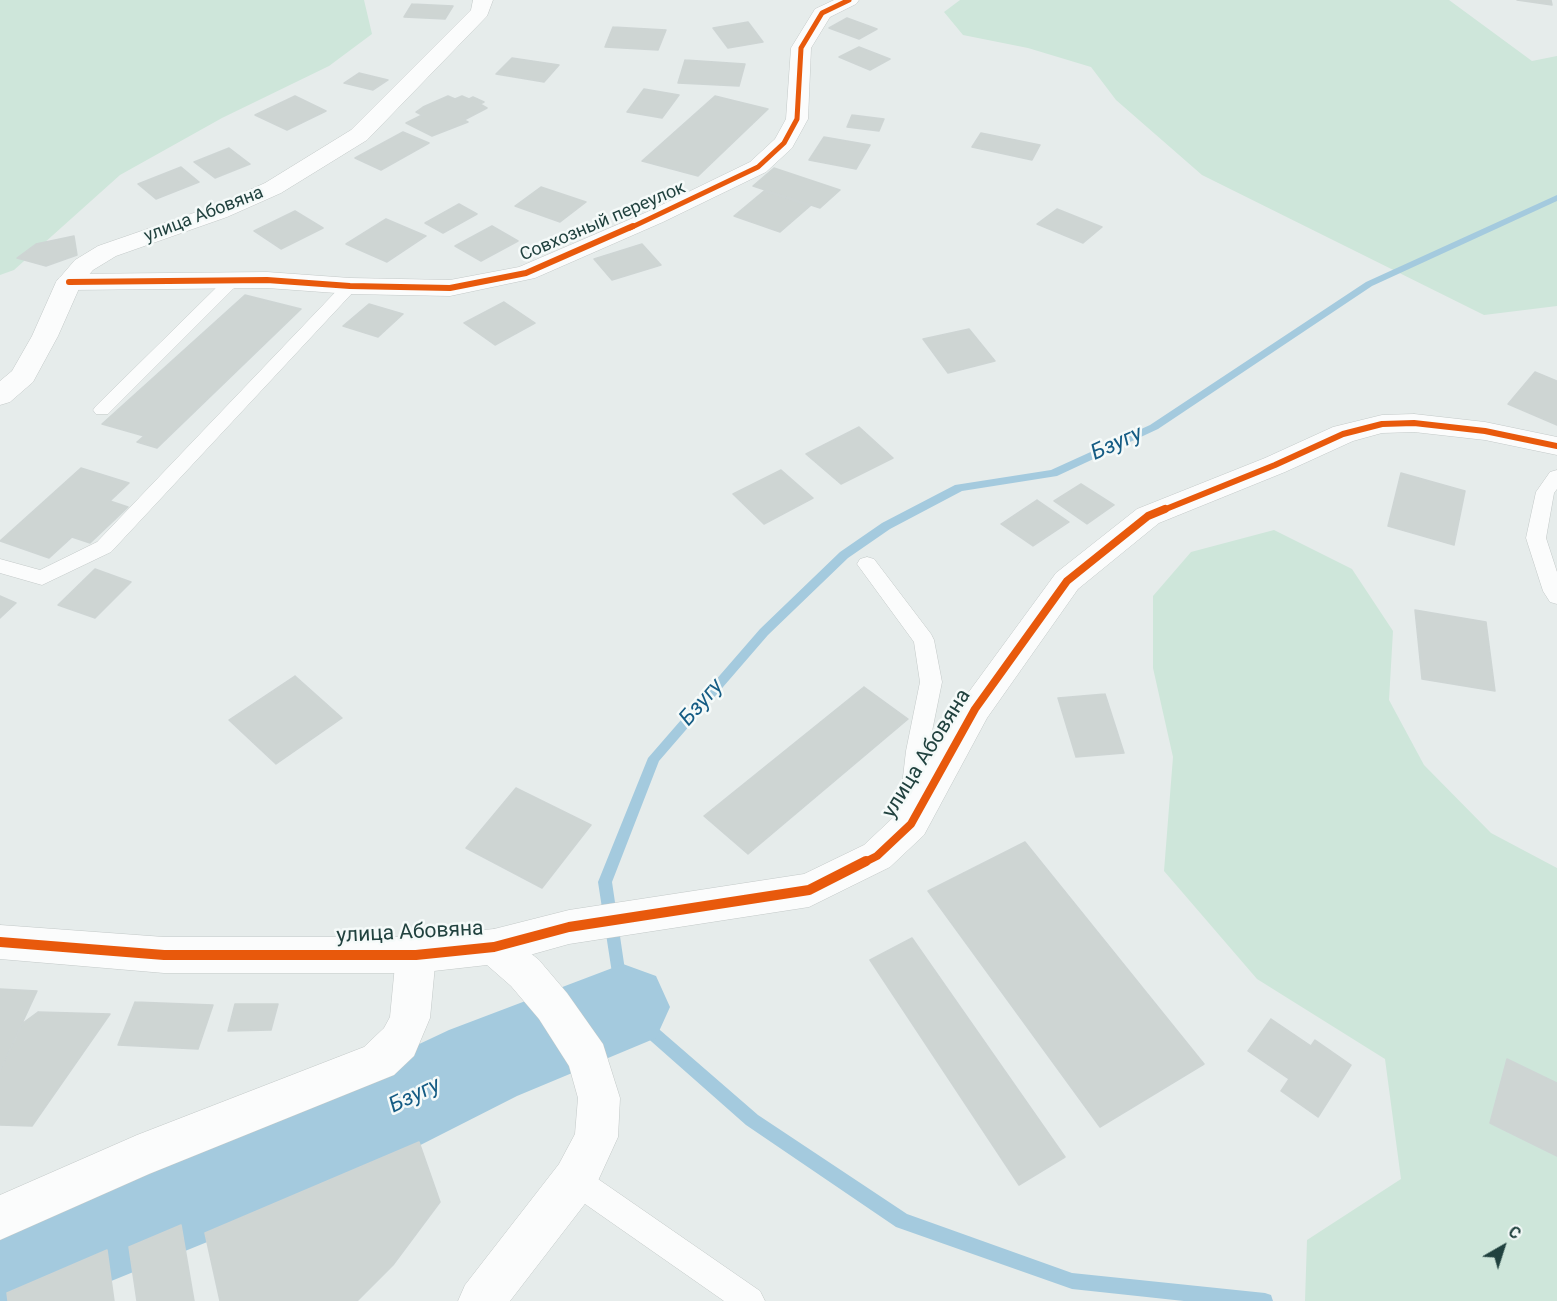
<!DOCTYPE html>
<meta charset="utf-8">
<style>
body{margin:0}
#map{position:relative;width:1557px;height:1301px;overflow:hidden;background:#e6eceb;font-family:Roboto,sans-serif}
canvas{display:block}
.north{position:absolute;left:1473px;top:1217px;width:60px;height:60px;-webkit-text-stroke:4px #f5faf9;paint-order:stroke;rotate:39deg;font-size:16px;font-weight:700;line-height:24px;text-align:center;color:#21423f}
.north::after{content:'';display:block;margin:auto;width:21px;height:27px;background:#21423f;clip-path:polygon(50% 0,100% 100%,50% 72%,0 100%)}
</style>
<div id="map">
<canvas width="1557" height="1301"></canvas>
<div class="north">С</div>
</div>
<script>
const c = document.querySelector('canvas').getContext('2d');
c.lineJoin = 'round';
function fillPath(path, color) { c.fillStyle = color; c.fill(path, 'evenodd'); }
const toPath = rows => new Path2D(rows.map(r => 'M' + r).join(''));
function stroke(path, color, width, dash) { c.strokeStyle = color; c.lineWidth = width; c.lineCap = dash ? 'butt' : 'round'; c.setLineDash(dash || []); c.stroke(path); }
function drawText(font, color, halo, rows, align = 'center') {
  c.font = font + ' Roboto,sans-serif'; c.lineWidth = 5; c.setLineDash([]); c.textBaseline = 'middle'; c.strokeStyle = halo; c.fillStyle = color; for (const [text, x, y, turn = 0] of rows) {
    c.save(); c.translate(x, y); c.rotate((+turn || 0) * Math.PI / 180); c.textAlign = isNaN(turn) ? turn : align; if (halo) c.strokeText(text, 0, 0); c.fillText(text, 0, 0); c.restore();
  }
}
fillPath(toPath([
 [0,0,364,0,372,34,329,66,222,118,120,175,14,270,0,275],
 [960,0,1449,0,1532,61,1557,56,1557,306,1484,315,1202,175,1116,100,1091,67,1028,48,963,35,944,12],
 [1274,530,1352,569,1393,631,1389,700,1424,765,1491,833,1557,868,1557,1301,1305,1301,1307,1240,1401,1179,1385,1059,1257,979,1164,871,1173,757,1153,668,1153,596,1191,552]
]), '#cee6da');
fillPath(toPath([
 [1557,195,1557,201,1372,286,1158,429,1057,476,962,491,890,529,848,558,768,635,659,761,612,882,630,1004,758,1115,907,1214,1072,1273,1265,1293,1271,1295,1273,1301,1184,1301,1072,1289,896,1227,746,1125,618,1012,598,882,648,758,760,629,840,552,882,523,955,485,1051,470,1150,425,1366,282,1557,195]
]), '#a4cade');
fillPath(toPath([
 [623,964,656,976,670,1007,656,1038,517,1096,318,1197,62,1301,0,1301,0,1220,258,1120,449,1030,623,964]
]), '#a4cade');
const building = toPath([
 [1551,0,1552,5,1517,0,1551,0],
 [412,4,453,6,445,19,404,17,412,4],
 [847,18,877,29,859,39,829,28,847,18],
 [748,22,763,42,728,48,713,28,748,22],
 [613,27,666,30,658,50,605,47,613,27],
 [859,47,890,59,870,70,839,57,859,47],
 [512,58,559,65,544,82,496,74,512,58],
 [685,60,745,64,739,86,678,83,685,60],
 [359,73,388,80,373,90,344,83,359,73],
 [644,89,679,95,662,118,627,112,644,89],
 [295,96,326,111,287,130,255,115,295,96],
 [448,96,455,99,462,96,469,99,473,97,484,102,480,104,487,108,464,120,468,122,432,136,406,123,422,115,416,112,423,107,448,96],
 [715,96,768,109,698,176,642,161,715,96],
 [852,115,884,119,879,131,847,127,852,115],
 [403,132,429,143,381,170,355,158,403,132],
 [981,133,1040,145,1032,160,972,147,981,133],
 [824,137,870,145,856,169,809,160,824,137],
 [229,148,250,164,215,178,194,162,229,148],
 [181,167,199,182,156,199,138,184,181,167],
 [774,168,840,190,820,208,753,186,774,168],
 [541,187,586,202,560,222,515,206,541,187],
 [764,191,810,206,780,232,734,216,764,191],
 [459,204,477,214,443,233,425,223,459,204],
 [1057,209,1102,227,1083,243,1037,224,1057,209],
 [295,211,323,228,281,249,254,231,295,211],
 [386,219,426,236,387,262,346,244,386,219],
 [492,226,518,241,481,261,455,246,492,226],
 [74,236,77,255,46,266,17,258,36,244,74,236],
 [642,244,661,265,612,280,594,259,642,244],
 [245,295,301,309,157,448,137,442,144,436,102,424,245,295],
 [504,302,535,323,495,345,464,323,504,302],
 [369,304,403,314,378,337,343,326,369,304],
 [969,329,995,361,948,373,923,339,969,329],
 [1535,372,1557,381,1557,425,1508,404,1535,372],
 [859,427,893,458,841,484,806,454,859,427],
 [81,468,129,483,110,501,128,507,90,543,72,537,49,558,0,541,81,468],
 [781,470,813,498,764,524,733,494,781,470],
 [1401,473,1465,491,1454,545,1388,526,1401,473],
 [1081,484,1114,505,1087,524,1054,501,1081,484],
 [1037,500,1069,522,1033,546,1001,524,1037,500],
 [95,569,131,582,95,618,58,605,95,569],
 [0,596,16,603,0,618,0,596],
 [1415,610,1486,622,1495,691,1422,679,1415,610],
 [295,676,342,718,276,764,229,720,295,676],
 [864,687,908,719,748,854,704,816,864,687],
 [1105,694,1124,753,1076,757,1058,698,1105,694],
 [516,788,591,825,542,888,466,848,516,788],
 [1025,842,1204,1064,1100,1127,928,891,1025,842],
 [912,938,1065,1157,1019,1185,870,960,912,938],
 [0,989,37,991,0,1071,0,989],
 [135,1002,213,1005,198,1049,118,1045,135,1002],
 [235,1004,278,1004,271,1030,228,1031,235,1004],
 [38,1012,110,1014,32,1126,0,1125,0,1071,23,1023,38,1012],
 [1271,1019,1311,1046,1315,1040,1351,1065,1318,1117,1281,1091,1289,1079,1248,1051,1271,1019],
 [1507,1059,1557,1083,1557,1156,1490,1123,1507,1059],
 [419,1142,440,1202,393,1265,357,1301,220,1301,205,1233,419,1142],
 [181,1225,194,1301,137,1301,129,1247,181,1225],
 [107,1250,114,1301,8,1301,7,1293,107,1250]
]);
fillPath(building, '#ced5d3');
stroke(building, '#ced5d4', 1.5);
const service = toPath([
 [233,275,239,277,241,280,239,283,108,414,96,414,93,410,96,406,227,277,233,275],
 [350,281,356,283,358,286,356,289,111,552,42,585,0,573,0,559,40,570,97,542,344,283,350,281],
 [1557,470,1557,489,1554,493,1546,538,1557,572,1557,604,1550,602,1543,591,1526,538,1536,492,1550,472,1557,470],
 [867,557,874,559,931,634,934,640,942,682,928,751,923,812,919,819,911,822,903,819,899,812,906,751,920,682,914,642,857,564,860,559,867,557],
 [575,1166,585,1170,760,1291,765,1301,724,1301,565,1190,561,1180,565,1170,575,1166]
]);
const minor = toPath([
 [834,0,859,0,856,4,830,17,811,48,808,119,792,148,766,172,663,222,535,278,450,296,350,294,267,288,69,290,60,287,56,282,60,277,69,274,267,272,350,278,450,280,519,267,647,212,750,162,775,139,786,119,791,48,815,9,834,0],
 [1414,414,1485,422,1557,437,1557,455,1485,440,1414,432,1382,433,1353,441,1285,472,1159,523,1078,589,987,718,924,835,890,867,809,907,569,944,494,965,480,959,474,947,480,935,494,929,569,910,804,874,864,845,898,813,963,700,1056,573,1137,509,1265,458,1333,427,1382,415,1414,414],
 [416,937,430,942,436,955,430,1018,414,1056,394,1075,149,1174,0,1240,0,1195,137,1135,364,1047,384,1028,390,1017,396,955,402,942,416,937]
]);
const tertiary = toPath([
 [473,0,493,0,487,16,367,140,281,193,227,217,116,256,93,270,81,284,58,336,33,382,10,402,0,405,0,381,12,371,32,336,56,282,75,260,98,246,211,207,265,183,351,130,471,10,473,0],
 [0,925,164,937,416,937,494,929,508,935,539,960,567,993,603,1044,620,1098,618,1137,591,1196,510,1301,458,1301,465,1285,559,1164,575,1134,578,1098,569,1066,539,1019,511,986,487,965,416,973,164,973,0,959,0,925]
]);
stroke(service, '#c3c9c8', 1);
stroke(minor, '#c3c9c8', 1);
stroke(tertiary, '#c3c9c8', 1);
fillPath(service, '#fbfcfc');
fillPath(minor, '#fbfcfc');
fillPath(tertiary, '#fbfcfc');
stroke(toPath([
 [630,228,758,167,784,143,797,119,801,48,822,13,849,0]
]), '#e8590c', 5);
stroke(toPath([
 [69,282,267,280,350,286,450,288,526,273,633,226],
 [1161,511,1275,465,1343,434,1382,424,1414,423,1485,431,1557,446]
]), '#e8590c', 6);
stroke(toPath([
 [863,863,877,856,911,824,975,709,1067,581,1148,516,1165,509]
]), '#e8590c', 8);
stroke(toPath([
 [0,942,164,955,416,955,494,947,569,927,809,890,866,861]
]), '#e8590c', 10);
drawText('18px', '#21423f', '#f5faf9', [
 ["улица Абовяна",204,215,-21],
 ["Совхозный переулок",603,222,-23]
]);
drawText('21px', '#21423f', '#f5faf9', [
 ["улица Абовяна",927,754,-58],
 ["улица Абовяна",410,933,-3]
]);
drawText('italic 22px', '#155c84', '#f5faf9', [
 ["Бзугу",1117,444,-24],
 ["Бзугу",702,703,-49],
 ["Бзугу",415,1096,-26]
]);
</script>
